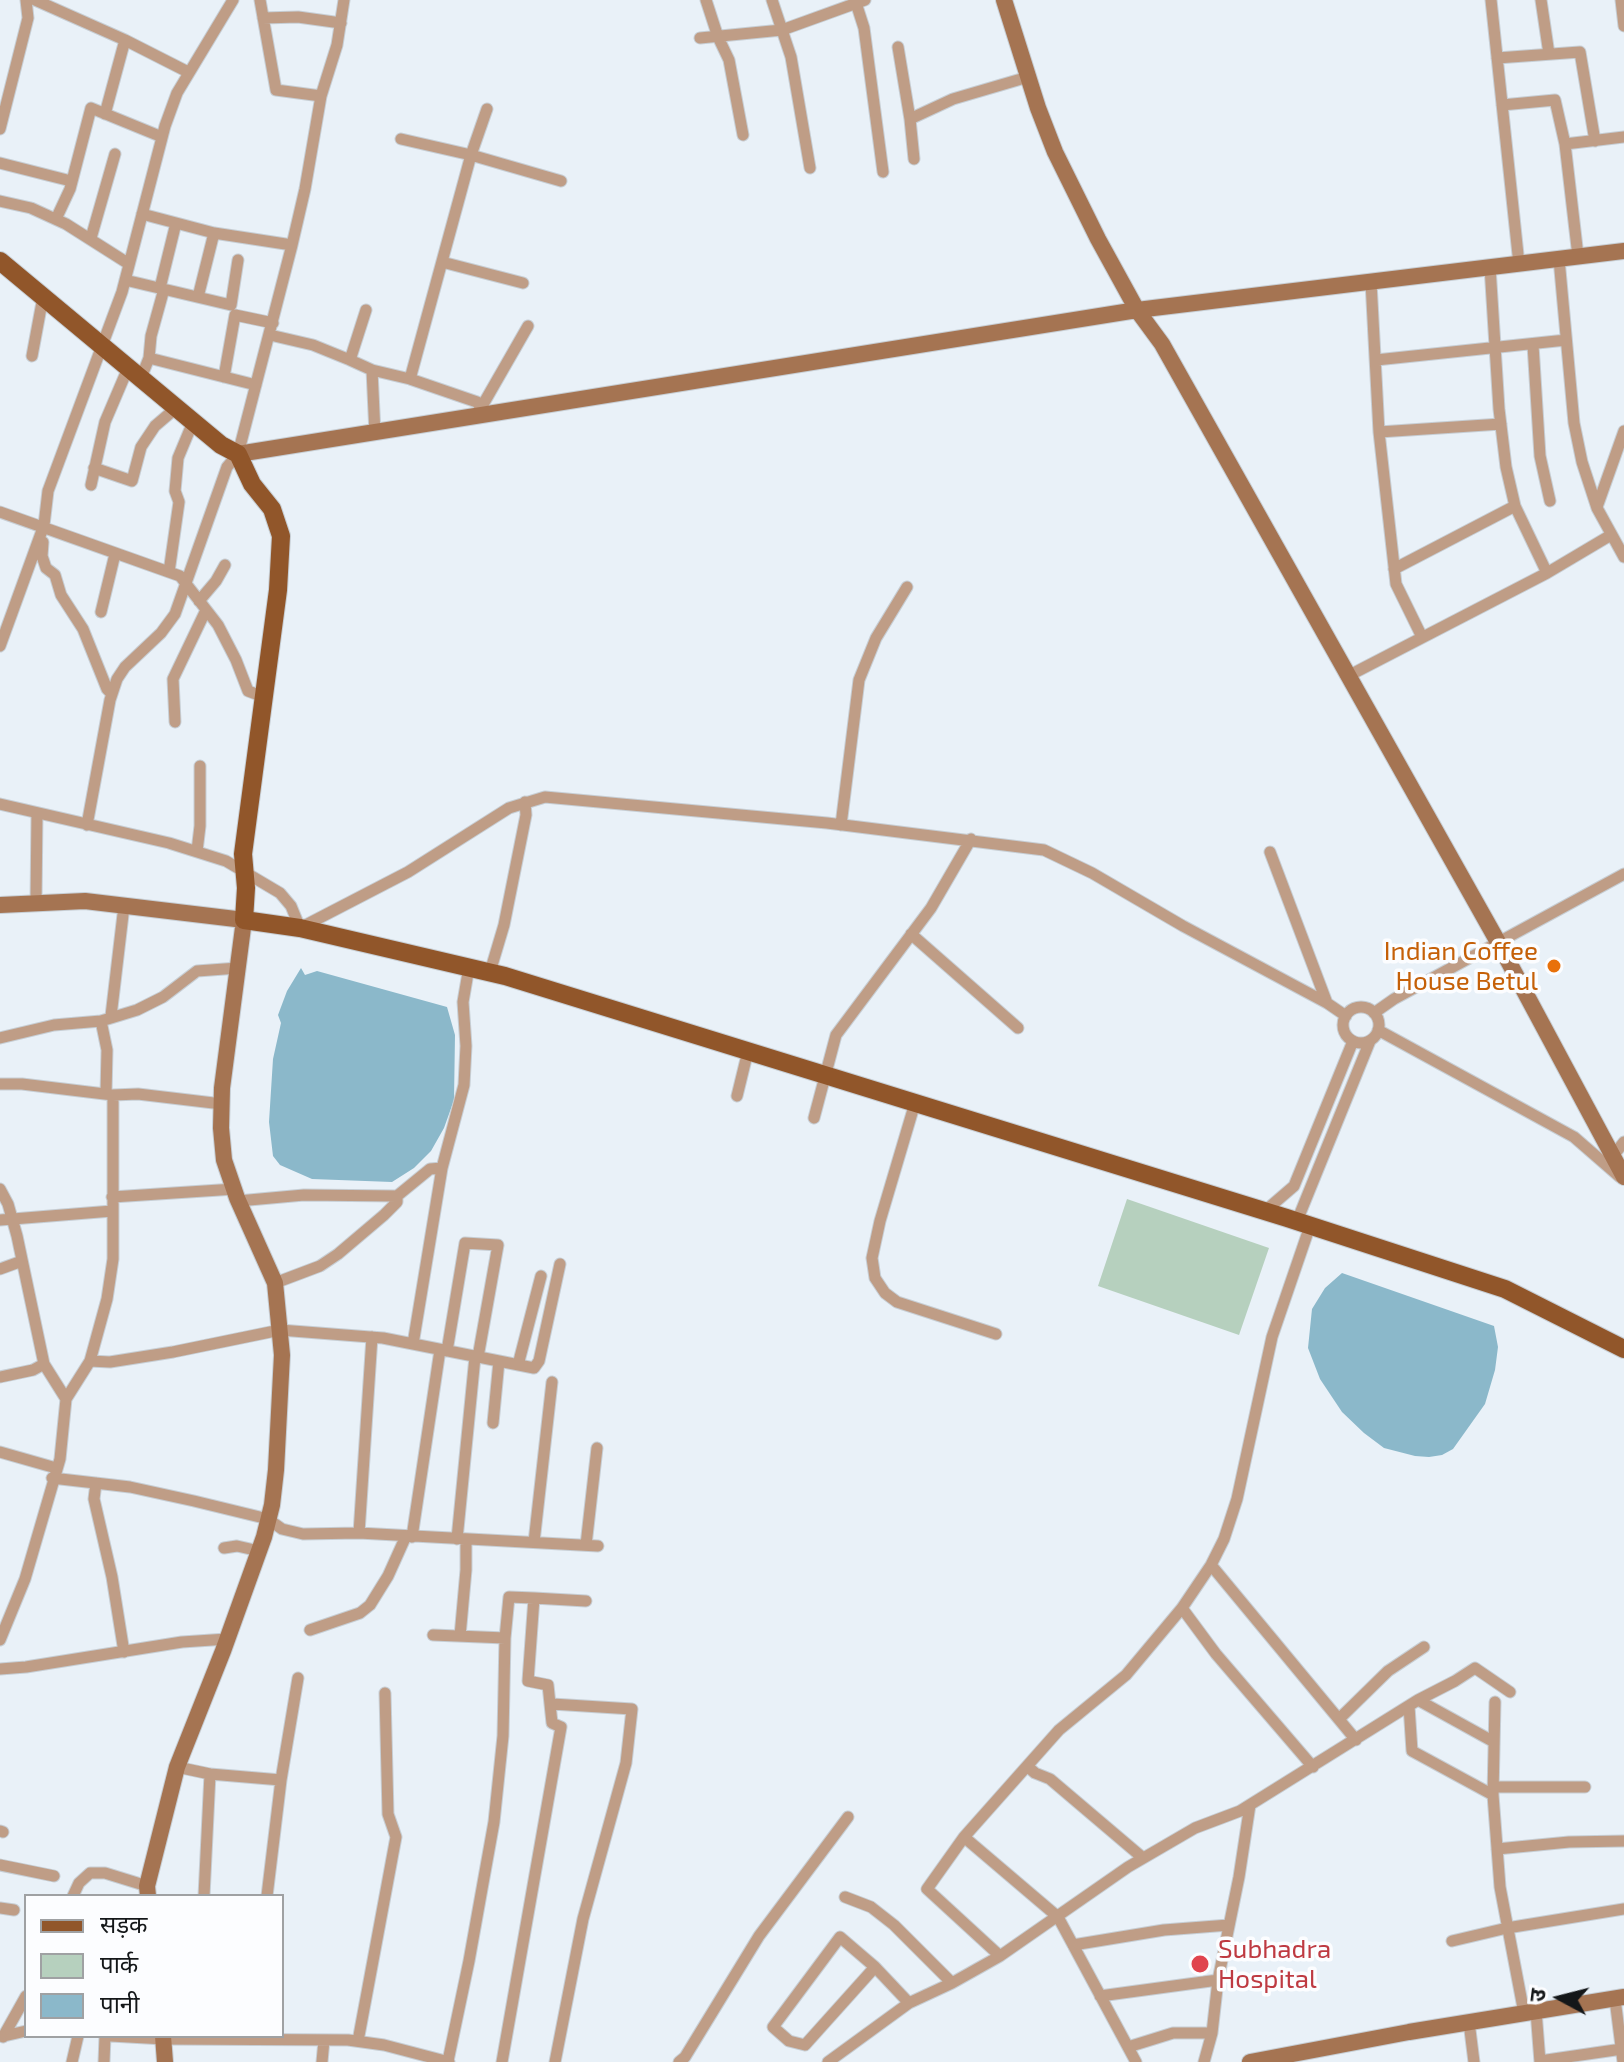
<!DOCTYPE html>
<meta charset="utf-8">
<style>
body{margin:0}
#map{position:relative;width:1624px;height:2062px;overflow:hidden;background:#e9f1f8;font-family:"Exo 2","Noto Sans Devanagari",sans-serif}
canvas{display:block}
.legend{position:absolute;left:24px;top:1894px;width:260px;height:144px;box-sizing:border-box;background:#fcfdff;border:2px solid #9fa1a3;margin:0;padding:10px 14px;list-style:none;font-size:24px;color:#141719}
.legend li{display:flex;align-items:center;gap:16px;height:40px}
.legend b{width:40px;border:2px solid #9fa1a3}
.north{position:absolute;left:1520px;top:1958px;width:80px;height:80px;-webkit-text-stroke:6px #fcfdff;paint-order:stroke;rotate:277deg;font-size:22px;font-weight:700;line-height:32px;text-align:center;color:#141719}
.north::after{content:'';display:block;margin:auto;width:28px;height:36px;background:#141719;clip-path:polygon(50% 0,100% 100%,50% 72%,0 100%)}
</style>
<div id="map">
<canvas width="1624" height="2062"></canvas>
<ul class="legend">
<li><b style="height:10px;background:#91562a"></b>सड़क</li>
<li><b style="height:22px;background:#b6d0be"></b>पार्क</li>
<li><b style="height:22px;background:#8bb8ca"></b>पानी</li>
</ul>
<div class="north">उ</div>
</div>
<script>
const c = document.querySelector('canvas').getContext('2d');
c.lineJoin = 'round';
function fillPath(path, color) { c.fillStyle = color; c.fill(path, 'evenodd'); }
const toPath = rows => new Path2D(rows.map(r => 'M' + r).join(''));
function stroke(path, color, width, dash) { c.strokeStyle = color; c.lineWidth = width; c.lineCap = dash ? 'butt' : 'round'; c.setLineDash(dash || []); c.stroke(path); }
function drawText(font, color, halo, rows, align = 'center') {
  c.font = font + ' "Exo 2",sans-serif'; c.lineWidth = 7; c.setLineDash([]); c.textBaseline = 'middle'; c.strokeStyle = halo; c.fillStyle = color; for (const [text, x, y, turn = 0] of rows) {
    c.save(); c.translate(x, y); c.rotate((+turn || 0) * Math.PI / 180); c.textAlign = isNaN(turn) ? turn : align; if (halo) c.strokeText(text, 0, 0); c.fillText(text, 0, 0); c.restore();
  }
}
fillPath(toPath([
 [1127,1199,1269,1248,1239,1335,1098,1286]
]), '#b6d0be');
fillPath(toPath([
 [301,968,305,975,317,971,447,1007,455,1035,454,1100,444,1128,431,1151,414,1168,392,1182,312,1179,280,1165,273,1156,269,1122,273,1059,281,1023,278,1015,287,991],
 [1342,1273,1494,1326,1498,1347,1495,1370,1485,1404,1453,1449,1442,1455,1429,1457,1415,1456,1384,1448,1364,1433,1342,1412,1320,1379,1308,1348,1312,1309,1325,1288]
]), '#8bb8ca');
const minor = toPath([
 [35,0,125,40,188,72],
 [260,0,276,90,321,96],
 [706,0,718,37,729,60,743,135],
 [772,0,791,57,810,168],
 [1491,0,1519,264],
 [1541,0,1549,54],
 [1621,0,1624,26],
 [856,3,864,28,883,172],
 [263,18,298,17,341,23],
 [700,38,782,30,865,0],
 [898,47,910,119,953,99,1028,77],
 [1497,58,1580,52,1595,141],
 [1502,105,1555,100,1565,144,1578,256],
 [105,114,125,40],
 [910,119,914,159],
 [0,129,28,18,26,0],
 [401,139,471,155,561,181],
 [1565,144,1624,137],
 [0,163,71,181],
 [0,201,31,208,66,224,129,264],
 [142,214,214,233,292,245],
 [56,219,70,189,91,108,162,137],
 [91,238,115,154],
 [1559,259,1574,423,1582,462,1597,508,1624,557],
 [442,262,523,283],
 [1490,267,1499,409,1506,467,1515,506,1547,573],
 [125,280,231,305,238,260],
 [1371,282,1379,432,1396,584,1422,637],
 [160,288,176,223],
 [198,297,214,233],
 [366,310,350,360,372,370,375,434],
 [270,335,313,345,350,360],
 [1533,345,1540,456,1550,501],
 [32,356,43,297],
 [149,358,256,385],
 [1376,360,1566,340],
 [372,370,410,379,477,402,486,416],
 [224,377,235,315,273,323],
 [141,378,149,358,151,336,164,289],
 [410,379,471,155,487,109],
 [481,408,528,326],
 [1379,432,1501,424],
 [94,468,132,481,141,447,155,426,176,408],
 [91,485,105,422,128,368],
 [1597,507,1624,431],
 [0,512,180,576,218,625,236,660,248,691,264,697],
 [43,542,42,556,46,568,55,575,61,595,83,629,107,689,112,694],
 [1394,569,1515,506],
 [169,572,179,502,175,491,178,458,193,422],
 [199,601,216,581,225,565],
 [101,612,115,554],
 [0,646,44,525,48,491,122,292,165,126,177,93,233,0],
 [1348,676,1547,573,1611,535],
 [175,722,173,679,206,610],
 [0,804,169,843,226,861,280,893,291,906,300,928,408,872,509,808,545,797,827,823,1044,850,1092,873,1183,926,1327,1003,1346,1016],
 [87,825,110,700,117,679,125,667,161,633,175,614,227,467,238,454,292,245,305,189,321,96,337,45,344,0],
 [841,825,859,680,876,638,907,587],
 [197,851,200,826,200,766],
 [1270,852,1327,1003],
 [36,902,37,813],
 [911,934,1018,1028],
 [490,972,504,925,526,815,525,802],
 '1343 1025a18 18 0 1 1 36 0a18 18 0 1 1-36 0Z',
 [1374,1013,1394,999,1624,874],
 [111,1016,124,906],
 [101,1021,107,1050,106,1094],
 [1378,1030,1574,1137,1620,1177],
 [0,1038,54,1025,101,1021,137,1010,163,997,197,971,238,968],
 [0,1084,22,1084,113,1095,138,1094,222,1104],
 [737,1096,748,1051],
 [915,1103,880,1221,872,1258,875,1278,885,1293,897,1302,996,1334],
 [814,1118,836,1035,931,908,971,839],
 [1613,1156,1624,1142],
 [0,1189,8,1204,17,1236,44,1364,66,1399],
 [112,1197,235,1189],
 [238,1201,304,1195,397,1196,430,1169,442,1168],
 [1265,1211,1294,1186,1353,1041],
 [0,1220,112,1211],
 [1297,1221,1370,1041],
 [1310,1226,1272,1337,1237,1499,1224,1539,1211,1565,1182,1608,1126,1675,1059,1730,964,1837,927,1889,1000,1956,1128,1867,1195,1828,1240,1811,1418,1700,1455,1681,1475,1668,1510,1692],
 [0,1269,22,1261],
 [275,1283,320,1266,338,1254,384,1215,397,1202,397,1196],
 [413,1344,442,1168,464,1085,466,1046,463,1002,469,967],
 [447,1351,465,1243,498,1245,478,1357],
 [90,1361,110,1362,173,1352,280,1330,383,1338,534,1368,539,1361,560,1264],
 [518,1365,541,1276],
 [0,1377,33,1370,44,1364],
 [493,1423,499,1361],
 [0,1452,56,1468],
 [52,1478,130,1487,194,1501,268,1519,282,1529,303,1534,359,1533,598,1546],
 [96,1483,94,1499,112,1577,124,1652],
 [359,1533,372,1337],
 [412,1537,440,1350],
 [457,1539,475,1357],
 [534,1542,552,1382],
 [586,1545,597,1448],
 [224,1548,237,1546,259,1551],
 [1211,1565,1356,1740],
 [1182,1608,1216,1654,1313,1767],
 [310,1630,360,1613,370,1605,388,1576,406,1536],
 [433,1635,505,1638],
 [460,1636,466,1570,466,1539],
 [0,1640,25,1579,60,1459,66,1399,90,1361,107,1299,113,1259,113,1095],
 [0,1669,26,1667,182,1642,227,1639],
 [1418,1700,1494,1742],
 [1495,1702,1493,1795,1500,1887,1524,2013],
 [552,1704,632,1709,626,1763,583,1919,555,2062],
 [1409,1706,1412,1751,1493,1795],
 [1339,1719,1388,1671,1424,1647],
 [1027,1766,1035,1773,1050,1779,1143,1858],
 [177,1767,210,1774,281,1780,298,1678],
 [1493,1787,1585,1787],
 [0,1831,3,1832],
 [964,1837,1058,1917,1136,2062],
 [1497,1849,1569,1842,1624,1841],
 [0,1865,54,1876],
 [73,1896,79,1883,90,1873,105,1873,147,1886],
 [204,1896,210,1774],
 [267,1896,281,1780],
 [845,1897,871,1907,894,1925,952,1983,1000,1956],
 [0,1908,14,1910],
 [1452,1941,1507,1928,1624,1909],
 [1073,1945,1164,1930,1229,1925],
 [875,1967,840,1937,773,2027,789,2041,805,2045,875,1967,909,2003],
 [1100,1996,1218,1980],
 [1615,1999,1623,2062],
 [1536,2011,1540,2062],
 [1469,2022,1474,2062],
 [4,2036,26,2031],
 [111,2036,164,2039,348,2040,384,2045,449,2062],
 [3,2037,26,1996],
 [358,2041,396,1837,388,1814,385,1693],
 [1128,2047,1173,2033,1212,2033],
 [448,2061,469,1961,494,1822,503,1736,505,1638,509,1597,534,1598],
 [1540,2061,1622,2049],
 [72,2062,78,2036],
 [104,2062,105,2036],
 [322,2062,324,2040],
 [502,2062,561,1727,552,1723,548,1685,528,1681,534,1598,586,1601],
 [679,2062,685,2057,759,1936,848,1817],
 [828,2062,909,2003,952,1983],
 [1204,2062,1212,2033,1218,1980,1239,1877,1250,1805]
]);
const secondary = toPath([
 [1004,0,1038,108,1055,152,1098,239,1137,310,1162,344,1498,942,1624,1177],
 [238,454,1137,310,1624,251],
 [0,905,85,901,244,920,222,1088,221,1128,224,1160,237,1198,275,1283,282,1355,276,1470,272,1505,264,1537,223,1651,177,1767,147,1886,148,1896],
 [163,2036,165,2062],
 [1250,2062,1409,2032,1624,1997]
]);
const primary = toPath([
 [0,261,221,445,238,454,252,484,272,509,281,536,278,590,243,854,246,888,244,920,300,928,505,976,1287,1218,1505,1289,1624,1349]
]);
stroke(minor, '#c7ced4', 13);
stroke(secondary, '#c7ced4', 18);
stroke(primary, '#c7ced4', 20);
stroke(minor, '#bf9d86', 11);
stroke(secondary, '#a57452', 16);
stroke(primary, '#91562a', 18);
for (const [x, y, r, color] of [
 [1554,966,8,"#e8710a"],
 [1200,1964,10,"#e0444e"]
]) { const dot = new Path2D(); dot.arc(x, y, r, 0, 2 * Math.PI); c.fillStyle = color; c.fill(dot); stroke(dot, '#fcfdff', 3); }
drawText('26px', '#c56008', '#fcfdff', [
 ["Indian Coffee",1538,951],
 ["House Betul",1538,981]
], 'right');
drawText('26px', '#be3a42', '#fcfdff', [
 ["Subhadra",1218,1949],
 ["Hospital",1218,1979]
], 'left');
</script>
